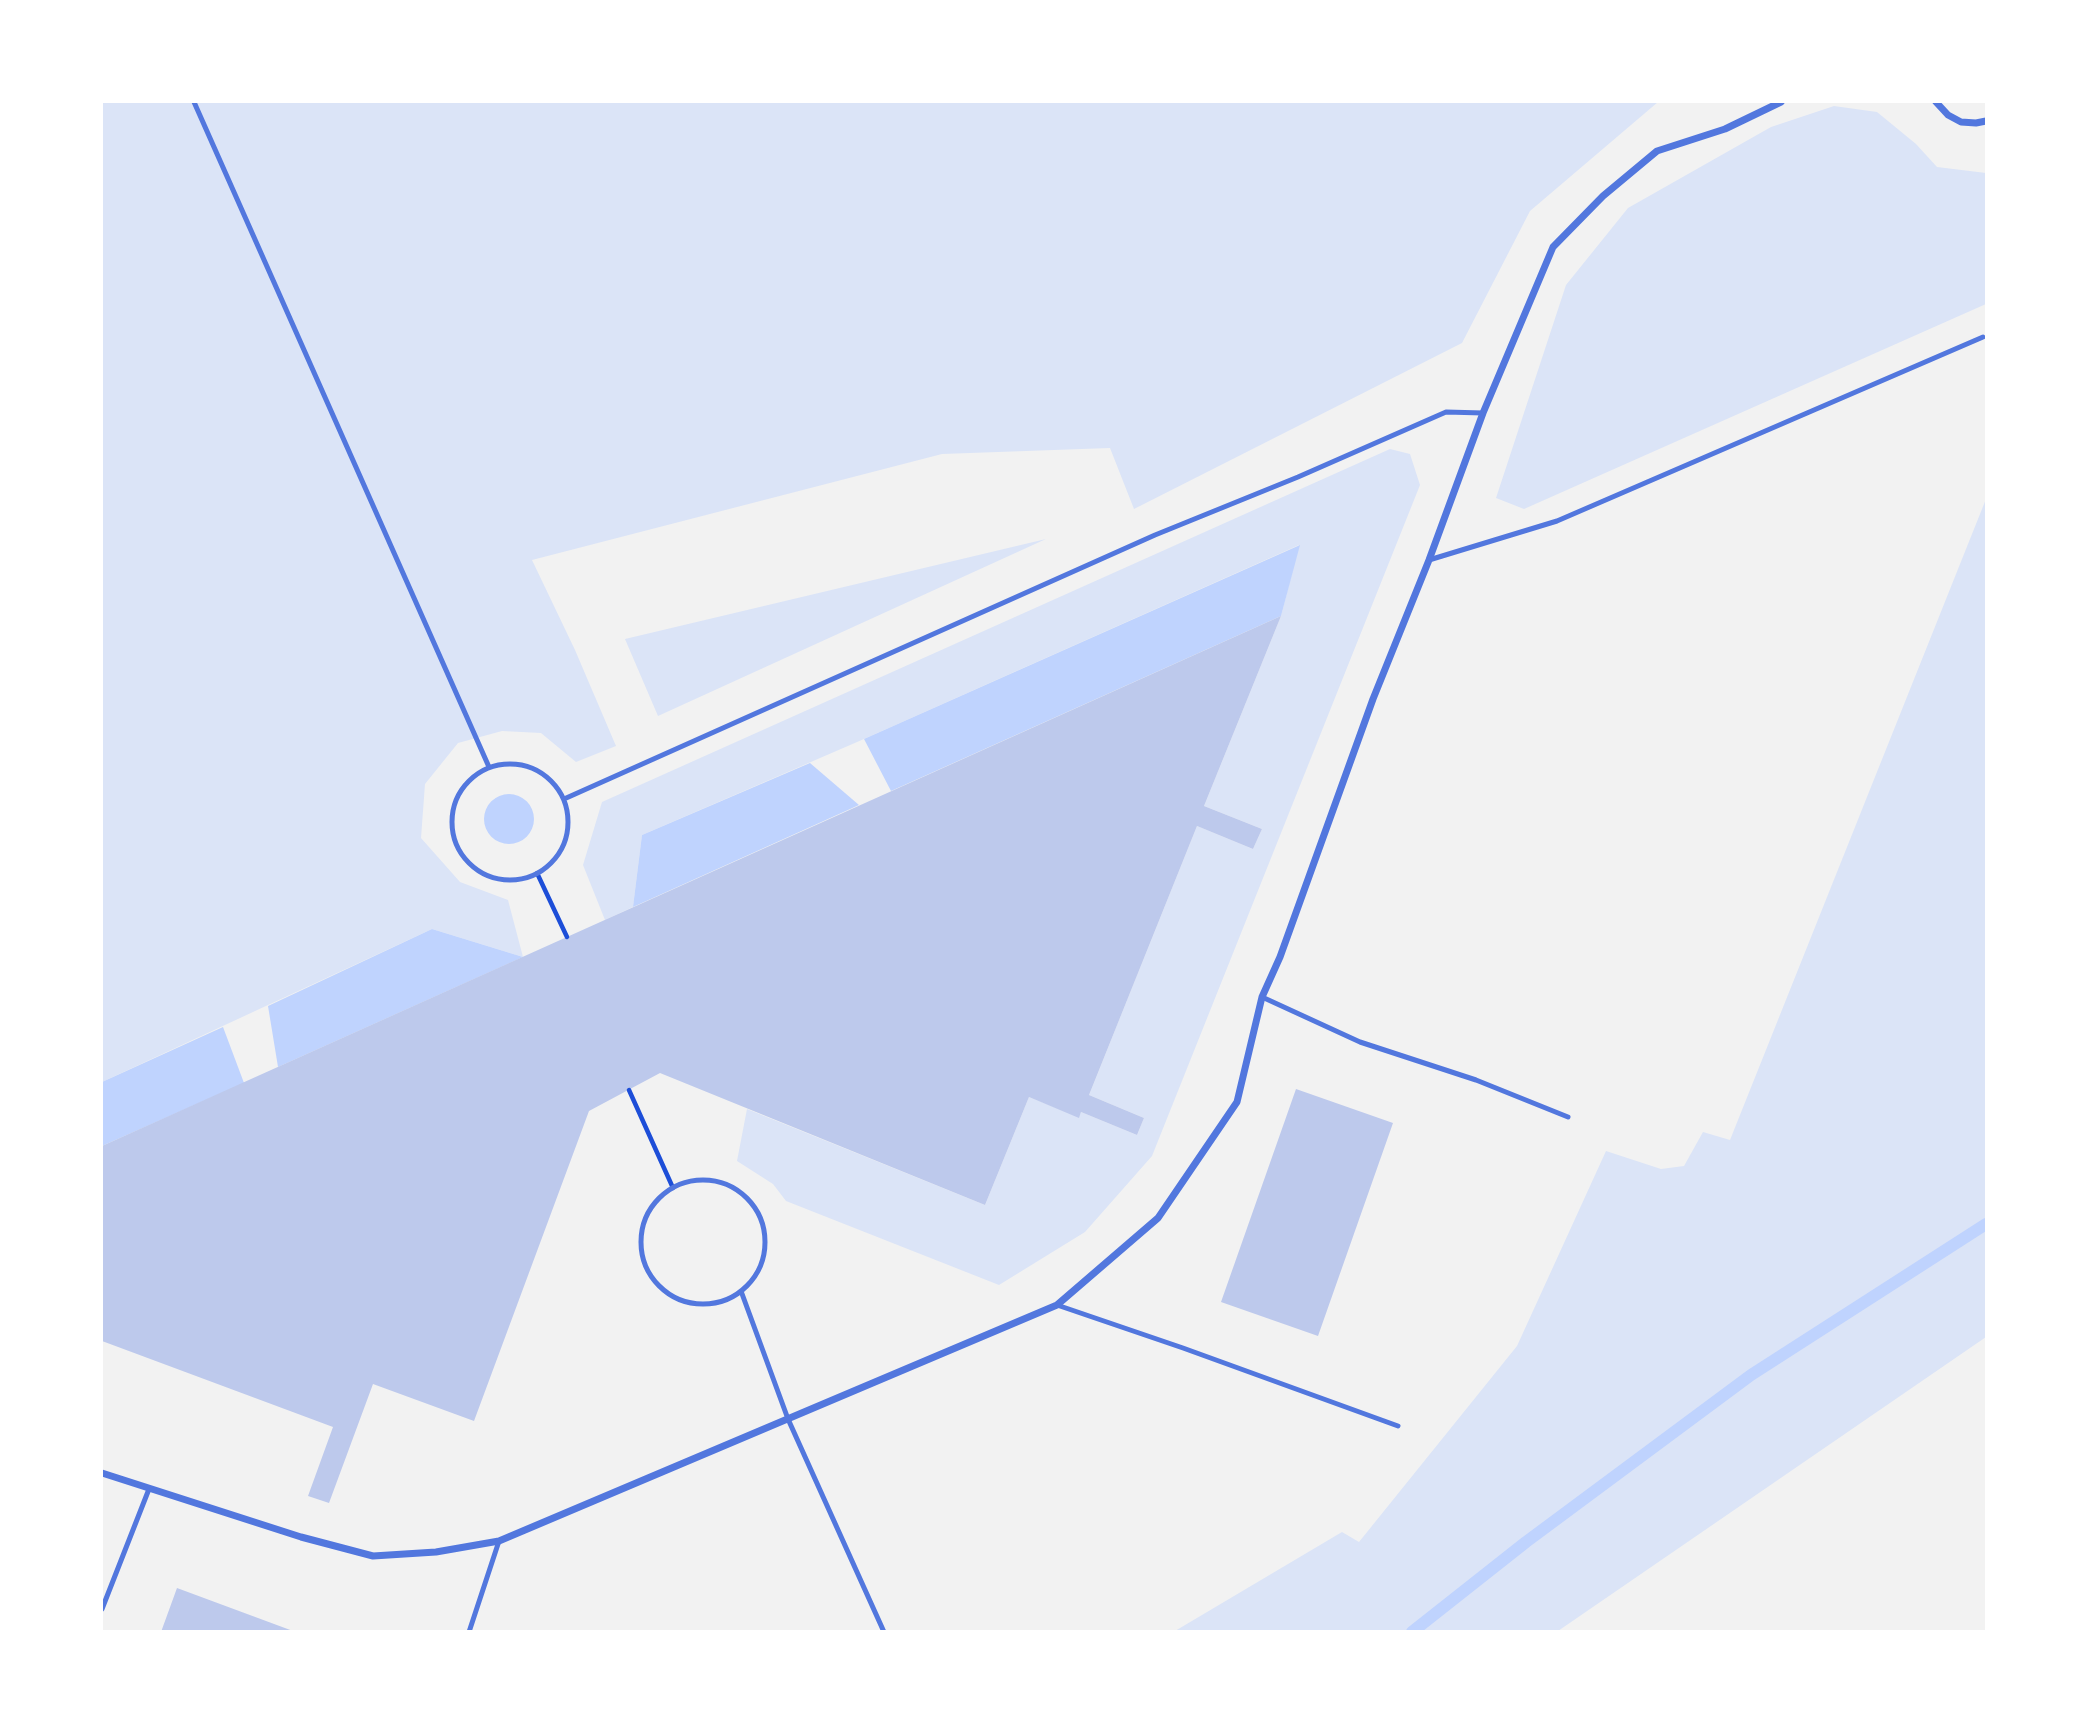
<!DOCTYPE html>
<style>
body{margin:0}
#map{position:relative;width:2088px;height:1733px;overflow:hidden;background:#f2f2f2;font-family:"Fira Sans",sans-serif}
canvas{display:block}
.frame{position:absolute;inset:0;border:103px solid #fff;pointer-events:none}
</style>
<div id="map">
<canvas width="2088" height="1733"></canvas>
<div class="frame"></div>
</div>
<script>
const c = document.querySelector('canvas').getContext('2d');
c.lineJoin = 'round';
function fillPath(path, color) { c.fillStyle = color; c.fill(path, 'evenodd'); }
const toPath = rows => new Path2D(rows.map(r => 'M' + r).join(''));
function stroke(path, color, width, dash) { c.strokeStyle = color; c.lineWidth = width; c.lineCap = dash ? 'butt' : 'round'; c.setLineDash(dash || []); c.stroke(path); }
fillPath(toPath([
 [102,102,1658,102,1530,211,1462,343,1134,509,1110,448,942,454,532,560,575,650,616,746,576,762,541,733,502,731,458,743,425,784,421,838,460,882,508,900,523,957,432,929,102,1082],
 [1834,106,1877,112,1916,144,1937,167,1986,173,1986,304,1524,509,1496,498,1566,285,1628,208,1771,127],
 [1390,449,1410,454,1420,485,1152,1156,1085,1232,999,1285,786,1201,773,1184,737,1161,747,1109,985,1205,1029,1097,1079,1117,1081,1112,1137,1135,1144,1118,1089,1095,1197,826,1253,849,1262,829,1204,806,1281,616,1299,545,864,739,642,835,633,907,605,920,583,865,602,802],
 [1986,499,1986,1337,1558,1631,1175,1631,1342,1532,1359,1542,1517,1346,1606,1151,1661,1169,1684,1166,1703,1132,1730,1140],
 [1046,539,658,716,625,639]
]), '#dbe4f7');
fillPath(toPath([
 [1300,545,1281,616,891,791,864,739],
 [810,763,859,805,633,907,642,835],
 '484 819a25 25 0 1 1 50 0a25 25 0 1 1-50 0Z',
 [432,929,523,957,278,1067,268,1006],
 [223,1027,244,1083,102,1146,102,1082]
]), '#bfd3fe');
stroke(toPath([
 [1412,1632,1526,1542,1751,1375,1986,1224]
]), '#bfd3fe', 12);
fillPath(toPath([
 [1281,616,1204,806,1262,829,1253,849,1197,826,1089,1095,1144,1118,1137,1135,1081,1112,1079,1118,1029,1097,985,1205,660,1073,589,1111,474,1421,373,1384,329,1503,308,1496,333,1427,102,1341,102,1146],
 [1296,1089,1393,1123,1318,1336,1221,1302],
 [177,1588,293,1631,293,1632,161,1632]
]), '#bdc9ec');
stroke(toPath([
 [537,873,567,937],
 [629,1090,673,1188]
]), '#1d4ed8', 4.5);
stroke(toPath([
 [194,102,489,767],
 [1429,560,1557,521,1983,337],
 '452 822a58 58 0 1 1 116 0a58 58 0 1 1-116 0Z',
 [564,799,1155,535,1298,477,1446,412,1483,413],
 [1262,997,1360,1042,1476,1080,1568,1117],
 '641 1242a62 62 0 1 1 124 0a62 62 0 1 1-124 0Z',
 [741,1291,788,1419,884,1632],
 [1057,1305,1183,1348,1398,1426],
 [102,1609,149,1489],
 [469,1632,499,1541]
]), '#5277de', 5);
stroke(toPath([
 [1936,102,1948,115,1961,122,1976,123,1986,121],
 [102,1473,301,1537,373,1556,436,1552,499,1541,1057,1305,1158,1218,1237,1102,1262,997,1280,957,1373,699,1429,560,1483,413,1553,247,1603,196,1657,151,1725,129,1781,102]
]), '#5277de', 7);
</script>
